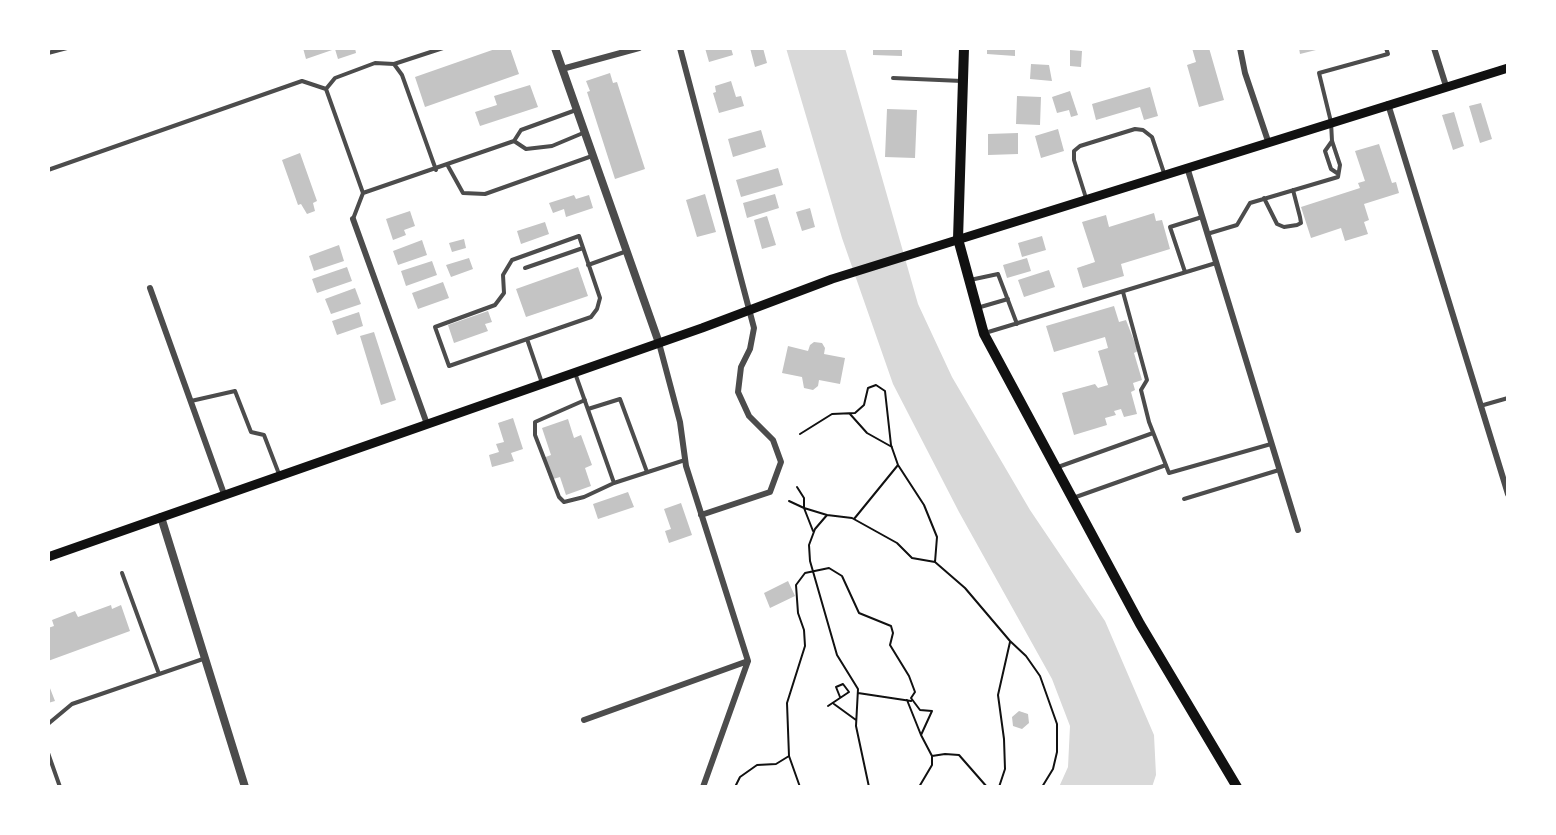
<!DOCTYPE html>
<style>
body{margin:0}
#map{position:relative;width:1556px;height:835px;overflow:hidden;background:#fff;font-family:"PT Sans Narrow",sans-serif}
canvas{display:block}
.frame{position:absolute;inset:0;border:50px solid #fff;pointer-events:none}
</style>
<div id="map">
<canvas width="1556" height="835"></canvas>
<div class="frame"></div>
</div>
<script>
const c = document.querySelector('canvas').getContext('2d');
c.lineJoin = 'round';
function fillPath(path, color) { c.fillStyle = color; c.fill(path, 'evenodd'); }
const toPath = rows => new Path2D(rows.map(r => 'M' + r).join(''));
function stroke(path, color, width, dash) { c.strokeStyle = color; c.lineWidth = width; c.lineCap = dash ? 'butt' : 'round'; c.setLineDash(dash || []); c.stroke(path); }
fillPath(toPath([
 [786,48,845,48,918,304,952,377,1030,510,1105,621,1154,735,1156,775,1152,787,1059,787,1068,767,1070,726,1052,679,959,512,893,384,842,238]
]), '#d9d9d9');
fillPath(toPath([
 [303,48,355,48,356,53,338,59,335,49,306,59],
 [498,48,510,48,519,74,425,107,415,77],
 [705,48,731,48,733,55,709,62],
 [750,48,763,48,767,63,755,67],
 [873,48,902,48,902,56,873,55],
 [987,48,1015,48,1015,56,987,54],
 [1192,48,1209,48,1224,100,1199,107,1187,65,1196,62],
 [1299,48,1320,48,1320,49,1300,54],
 [1070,50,1082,51,1081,67,1070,66],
 [1031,64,1049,65,1052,81,1030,79],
 [610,73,613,83,617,82,645,169,615,179,587,92,590,91,586,81],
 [731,81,736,97,741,96,744,106,719,113,713,93,716,92,715,86],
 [530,85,538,107,480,126,475,112,497,105,494,96],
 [1150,87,1158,116,1144,120,1140,107,1096,120,1092,104],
 [1070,91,1078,115,1071,117,1069,110,1057,113,1052,97],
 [1017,96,1041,97,1040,125,1016,124],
 [1481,103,1492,139,1480,143,1469,106],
 [887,109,917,110,915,158,885,157],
 [1454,112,1464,146,1453,150,1442,115],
 [1058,129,1064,151,1041,158,1035,136],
 [761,130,766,147,733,157,728,139],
 [1018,133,1018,154,988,155,988,134],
 [1379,144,1392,183,1396,182,1399,193,1364,204,1369,220,1364,222,1368,234,1345,241,1341,228,1311,238,1301,207,1360,188,1358,183,1365,181,1355,151],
 [300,153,317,201,313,203,315,211,307,214,301,204,298,205,282,160],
 [778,168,783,185,741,197,736,180],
 [705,194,716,232,697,237,686,200],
 [775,194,779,208,747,218,743,203],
 [574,195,576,199,589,195,593,208,566,217,564,209,553,213,549,203],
 [810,208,815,227,802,231,796,212],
 [410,211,415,226,404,230,406,235,393,240,386,219],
 [1154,213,1156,221,1162,220,1170,249,1121,264,1124,276,1083,288,1077,268,1095,262,1082,222,1106,215,1109,227],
 [767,216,776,245,762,249,754,220],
 [545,222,549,234,521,244,517,231],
 [1042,236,1046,250,1022,257,1018,243],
 [464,239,466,248,452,252,449,243],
 [422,240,427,255,398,265,393,251],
 [339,245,344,261,314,271,309,256],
 [469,258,473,269,451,277,446,265],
 [1027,258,1031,271,1007,278,1003,265],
 [432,261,437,275,406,286,401,271],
 [347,267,352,281,317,293,312,279],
 [578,267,588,296,526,317,516,289],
 [1049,270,1055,287,1024,297,1018,280],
 [443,282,449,298,418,309,412,293],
 [355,288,361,304,331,314,325,299],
 [1114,306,1119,322,1126,320,1138,351,1134,353,1142,380,1133,383,1135,390,1131,392,1137,414,1124,417,1121,409,1114,411,1116,415,1105,418,1107,425,1074,435,1062,393,1095,384,1098,388,1108,385,1098,351,1108,348,1105,337,1054,352,1046,326],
 [488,311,492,322,485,324,488,331,454,343,448,325],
 [359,312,363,326,337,335,332,321],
 [374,332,396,400,381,405,360,336],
 [814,342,822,343,825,348,824,354,845,358,840,384,819,380,818,386,813,390,804,388,802,377,782,373,788,346,808,351,810,345],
 [513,418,523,449,511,453,514,461,492,467,489,455,499,452,496,444,504,442,498,423],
 [568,419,574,438,581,435,592,465,585,468,591,486,566,495,560,477,550,480,543,458,551,455,542,428],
 [628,492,634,507,598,519,593,504],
 [681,503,692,535,669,543,665,531,671,529,664,509],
 [788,581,795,596,770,608,764,593],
 [111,605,112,609,121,605,130,631,48,661,48,628,54,626,52,620,75,611,78,617],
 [48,683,55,701,48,703],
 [1019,711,1028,714,1029,723,1022,729,1013,726,1012,717]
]), '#c4c4c4');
stroke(toPath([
 [850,414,867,433,892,447],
 [800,434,832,414,855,413,864,405,868,388,876,385,885,391,891,445,898,465],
 [797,487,804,498,804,508,827,515],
 [789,501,804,508,813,531],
 [854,519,898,465,924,505,937,537,935,562],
 [858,693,911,701],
 [907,700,921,735],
 [834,704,856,720],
 [828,706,849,692,843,684,836,687,840,697],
 [735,787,740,777,757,765,776,764,789,756],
 [800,787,789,756,787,703,805,646,804,630,798,613,796,585,805,573,829,568,842,576,859,613,891,626,893,633,890,645,909,676,915,692,911,698,920,710,932,711,921,735,932,756],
 [869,787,856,726,858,689,837,655,810,561,809,545,815,529,827,515,852,518,897,543,912,558,935,562,965,588,1010,641,1026,656,1040,676,1057,724,1057,752,1053,769,1042,787],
 [919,787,932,765,932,756,945,754,959,755,987,787],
 [999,787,1005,769,1004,739,998,695,1010,642]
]), '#111', 2);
stroke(toPath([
 [443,48,394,64,375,63,335,78,326,89,363,193,514,141,521,130,576,110],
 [48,53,67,48],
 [394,64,402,75,436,170],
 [893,78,962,81],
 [514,141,526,149,552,146,583,133],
 [1332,141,1325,151,1331,169,1337,173],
 [448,166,463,193,485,194,592,156],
 [48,170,302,81,326,89],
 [1086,198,1074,160,1074,151,1080,146,1135,129,1143,130,1152,137,1164,173],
 [1264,198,1277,224,1284,227,1297,225,1301,223,1300,217,1293,190],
 [353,219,363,193],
 [1207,234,1237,225,1250,203,1338,177,1340,165,1332,141,1331,122,1319,73,1388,54,1386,48],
 [579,236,600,298,597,309,591,317,449,366,435,327,495,305,504,293,503,275,512,260,579,236],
 [588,265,627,251],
 [525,268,583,248],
 [1185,272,1170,227,1202,217],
 [970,280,998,274,1017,324],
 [1123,292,1147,380,1141,390,1149,422,1169,473,1271,444],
 [977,308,1008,299],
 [985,333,1216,263],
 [527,339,542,383],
 [575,373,614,483,685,460],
 [585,400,535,422,535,435,559,497,564,502,584,497,614,483],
 [191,401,235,391,251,432,264,435,279,474],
 [1480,406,1508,398],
 [588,409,620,399,647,472],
 [1058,467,1153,433],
 [1073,498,1166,465],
 [1184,499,1279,470],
 [122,573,159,674],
 [48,724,72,704,203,659],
 [48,753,60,787]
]), '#4c4c4c', 4);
stroke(toPath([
 [680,48,754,328,750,349,741,367,738,392,749,416,773,440,781,462,770,492,701,515],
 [1240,48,1245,73,1268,141],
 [1434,48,1446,86],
 [562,69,639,48],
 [1388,104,1508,494],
 [1187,167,1298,530],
 [353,219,427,424],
 [150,288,224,494],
 [659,343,680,422,686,466,748,661,703,787],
 [584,720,748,661]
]), '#4c4c4c', 6);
stroke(toPath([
 [555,48,659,343],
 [161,517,245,787]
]), '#4c4c4c', 8);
stroke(toPath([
 [48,557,702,328,832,279,1508,68]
]), '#111', 9);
stroke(toPath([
 [964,48,958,239,984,334,1140,624,1237,787]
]), '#111', 10);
</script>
